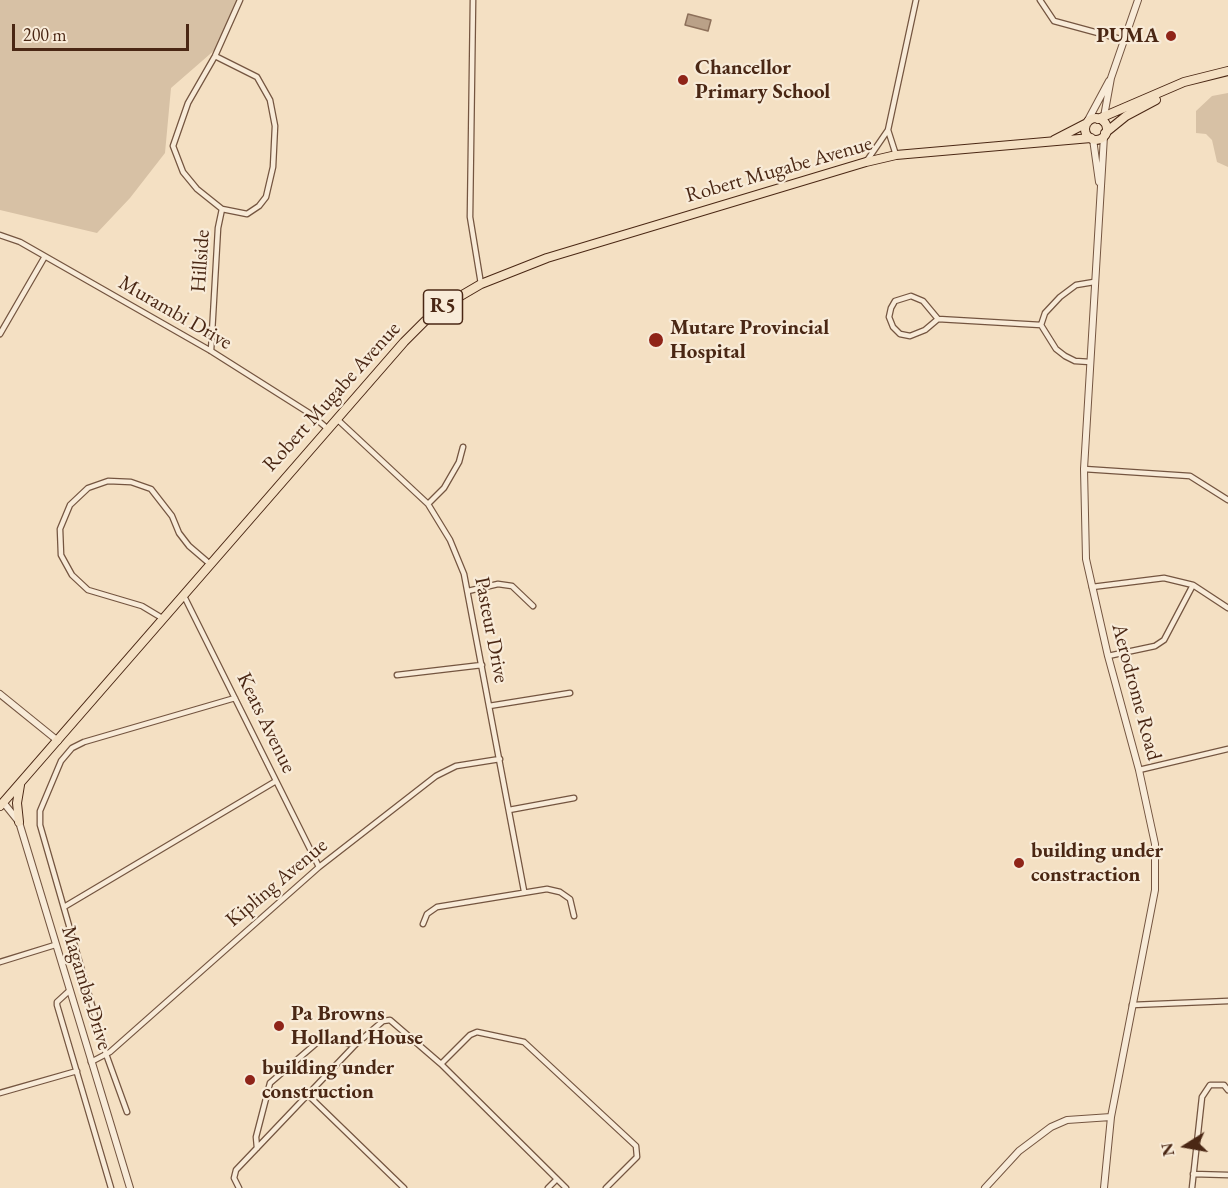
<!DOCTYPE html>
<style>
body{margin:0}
#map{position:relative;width:1228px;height:1188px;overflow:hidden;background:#f4e0c3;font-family:"EB Garamond",serif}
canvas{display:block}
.north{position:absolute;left:1156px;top:1116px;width:60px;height:60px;-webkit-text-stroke:4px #f8ebd8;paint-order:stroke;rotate:259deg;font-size:16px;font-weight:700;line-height:24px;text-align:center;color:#4a2714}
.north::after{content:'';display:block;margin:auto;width:21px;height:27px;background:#4a2714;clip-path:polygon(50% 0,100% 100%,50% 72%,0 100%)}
.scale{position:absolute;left:12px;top:24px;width:177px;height:27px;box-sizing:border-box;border:3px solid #4a2714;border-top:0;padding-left:8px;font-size:18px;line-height:21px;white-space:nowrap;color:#4a2714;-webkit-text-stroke:4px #f8ebd8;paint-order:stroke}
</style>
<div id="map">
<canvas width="1228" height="1188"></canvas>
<div class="north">N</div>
<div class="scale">200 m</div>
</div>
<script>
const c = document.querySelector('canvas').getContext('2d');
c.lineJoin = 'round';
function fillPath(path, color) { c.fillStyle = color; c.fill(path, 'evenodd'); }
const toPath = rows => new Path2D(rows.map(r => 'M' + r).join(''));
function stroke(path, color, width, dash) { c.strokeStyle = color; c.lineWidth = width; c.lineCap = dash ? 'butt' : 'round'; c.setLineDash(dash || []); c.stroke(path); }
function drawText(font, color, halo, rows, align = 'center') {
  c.font = font + ' "EB Garamond",serif'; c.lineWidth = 4.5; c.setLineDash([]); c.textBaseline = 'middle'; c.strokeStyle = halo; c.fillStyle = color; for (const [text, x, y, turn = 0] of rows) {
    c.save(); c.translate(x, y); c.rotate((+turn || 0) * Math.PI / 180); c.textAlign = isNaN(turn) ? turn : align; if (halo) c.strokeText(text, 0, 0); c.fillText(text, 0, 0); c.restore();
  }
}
fillPath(toPath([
 [0,0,237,0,217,48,171,88,165,153,130,198,97,233,0,210],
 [1228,93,1228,167,1217,162,1212,140,1206,134,1196,133,1196,111,1212,96]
]), '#d7c1a5');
const water = toPath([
 [688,14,711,20,708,31,685,25,688,14]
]);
fillPath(water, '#baa188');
stroke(water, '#8d705a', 1.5);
const minor = toPath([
 [473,0,470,217,481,284],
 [1040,0,1054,21,1124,40],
 [215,56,257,77,270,100,275,126,273,167,266,197,259,206,247,214,222,209,197,189,183,172,173,146,188,103,215,56,240,0],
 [888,130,896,155],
 [866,162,888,130,916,0],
 [0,235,20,242,211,351,309,413,328,429],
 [938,319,923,301,911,296,895,301,891,308,889,317,893,327,900,334,910,336,925,330,938,319,1041,325],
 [0,334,44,258],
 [211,351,218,228,222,209],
 [1090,362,1075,361,1065,356,1056,349,1041,325,1045,313,1060,297,1076,285,1094,282],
 [338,420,428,504,450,540,464,574,524,891],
 [1084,469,1190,476,1228,500],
 [428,504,444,488,459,462,463,447],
 [1092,587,1164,578,1193,585,1228,608],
 [468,591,498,584,512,586,533,606],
 [184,596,319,867],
 [162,618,142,606,88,590,72,575,61,555,60,529,70,505,88,488,108,481,131,482,151,489,172,516,179,533,189,546,210,564],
 [1108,656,1155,646,1164,640,1193,585],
 [397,675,482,665],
 [489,706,570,693],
 [1139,770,1228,749],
 [509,810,574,798],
 [64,907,276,781],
 [423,924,427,914,437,907,547,889,560,892,570,899,574,916],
 [0,962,55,945],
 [69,991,57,1002,57,1005,111,1188],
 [1132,1005,1228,1001],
 [91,1062,110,1052,319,867,436,776,456,766,500,759],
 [441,1064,470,1035,477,1032,524,1042,636,1146,637,1157,606,1188],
 [0,1093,77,1071],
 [309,1096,404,1188],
 [127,1112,106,1054,40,825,40,811,61,761,72,748,84,742,235,698],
 [257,1148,256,1137,270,1083,320,1040,333,1039,355,1045],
 [1193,1174,1228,1175],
 [239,1188,234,1178,236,1170,355,1045,383,1021,390,1020,441,1064,566,1188],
 [548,1188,557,1179],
 [1192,1188,1202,1097,1210,1085,1224,1085,1228,1090]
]);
const tertiary = toPath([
 [1087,122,1109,81],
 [1103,122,1111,78,1138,0],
 [1104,136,1084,469,1086,559,1108,656,1139,770,1155,844,1155,890,1111,1117,1104,1188],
 [1093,139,1099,182],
 [0,694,58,741],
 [3,802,19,822,130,1188],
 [985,1188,1019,1151,1051,1127,1067,1120,1111,1117]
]);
const trunk = toPath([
 '1085 129a11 11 0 1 1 22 0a11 11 0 1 1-22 0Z',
 [1098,119,1184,82,1228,71],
 [1105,133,1126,116,1156,100],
 [1054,140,1087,123],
 [0,806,404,342,425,321,452,301,481,284,547,258,866,162,896,155,1091,138],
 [19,822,17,803,20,785]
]);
stroke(minor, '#745540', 7);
stroke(tertiary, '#745540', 8);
stroke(trunk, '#4a2714', 10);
stroke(minor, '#f8ebd8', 4.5);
stroke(tertiary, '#f8ebd8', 6);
stroke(trunk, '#f4e0c3', 8);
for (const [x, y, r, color] of [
 [1171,36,6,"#8f2418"],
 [683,80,6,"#8f2418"],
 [656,340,8,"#8f2418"],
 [1019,863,6,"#8f2418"],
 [279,1026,6,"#8f2418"],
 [250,1080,6,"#8f2418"]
]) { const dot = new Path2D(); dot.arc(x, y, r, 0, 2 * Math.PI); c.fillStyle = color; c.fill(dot); stroke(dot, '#f8ebd8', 2); }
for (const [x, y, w] of [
 [443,307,39]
]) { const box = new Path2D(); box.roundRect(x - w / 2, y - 17, w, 34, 4.5); c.fillStyle = '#f8ebd8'; c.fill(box); stroke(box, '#4a2714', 1.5); }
drawText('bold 20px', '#4a2714', null, [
 ["R5",443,307]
]);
drawText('bold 21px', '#4a2714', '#f8ebd8', [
 ["PUMA",1159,36,"right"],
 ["Chancellor",695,68],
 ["Primary School",695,92],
 ["Mutare Provincial",670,328],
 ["Hospital",670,352],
 ["building under",1031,851],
 ["constraction",1031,875],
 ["Pa Browns",291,1014],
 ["Holland House",291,1038],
 ["building under",262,1068],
 ["construction",262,1092]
], 'left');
drawText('21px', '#4a2714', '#f8ebd8', [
 ["Robert Mugabe Avenue",779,170,-16],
 ["Hillside",201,261,-86],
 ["Murambi Drive",175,313,30],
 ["Robert Mugabe Avenue",332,397,-48],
 ["Pasteur Drive",491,630,79],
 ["Aerodrome Road",1136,692,75],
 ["Keats Avenue",266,723,64],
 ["Kipling Avenue",277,883,-40],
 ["Magamba Drive",86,988,73]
]);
</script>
